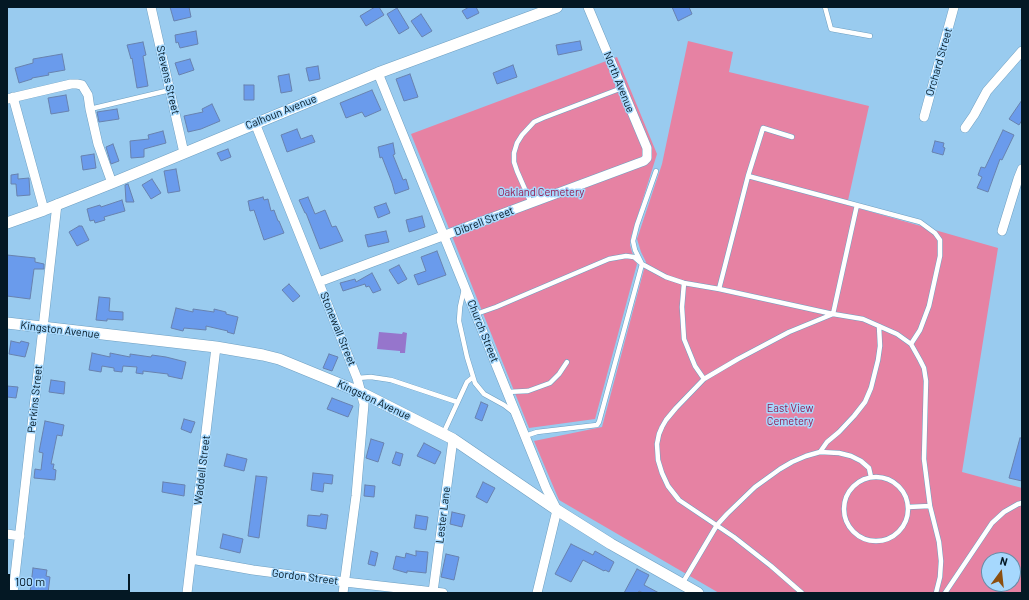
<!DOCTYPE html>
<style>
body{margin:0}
#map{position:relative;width:1029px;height:600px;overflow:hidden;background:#99cbef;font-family:Barlow,sans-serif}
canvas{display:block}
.frame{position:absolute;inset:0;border:8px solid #041824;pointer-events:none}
.north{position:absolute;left:981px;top:552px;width:40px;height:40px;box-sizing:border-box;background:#a6d8fd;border:1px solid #658ba6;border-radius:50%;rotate:15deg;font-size:11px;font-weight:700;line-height:16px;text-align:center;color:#041824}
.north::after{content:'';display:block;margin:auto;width:14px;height:18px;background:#8c4f0f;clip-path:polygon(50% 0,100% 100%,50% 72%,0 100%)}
.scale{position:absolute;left:8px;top:574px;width:122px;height:18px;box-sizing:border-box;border:2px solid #041824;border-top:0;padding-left:5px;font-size:12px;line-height:14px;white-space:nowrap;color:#041824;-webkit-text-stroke:3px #a6d8fd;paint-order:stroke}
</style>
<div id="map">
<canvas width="1029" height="600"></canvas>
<div class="frame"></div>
<div class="north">N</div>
<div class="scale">100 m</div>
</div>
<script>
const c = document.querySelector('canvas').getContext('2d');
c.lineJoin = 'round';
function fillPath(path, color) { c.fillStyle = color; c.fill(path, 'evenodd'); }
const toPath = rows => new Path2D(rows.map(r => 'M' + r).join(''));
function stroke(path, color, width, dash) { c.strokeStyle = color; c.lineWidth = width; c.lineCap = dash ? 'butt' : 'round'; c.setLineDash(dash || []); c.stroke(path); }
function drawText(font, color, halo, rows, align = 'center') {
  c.font = font + ' Barlow,sans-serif'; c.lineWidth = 3; c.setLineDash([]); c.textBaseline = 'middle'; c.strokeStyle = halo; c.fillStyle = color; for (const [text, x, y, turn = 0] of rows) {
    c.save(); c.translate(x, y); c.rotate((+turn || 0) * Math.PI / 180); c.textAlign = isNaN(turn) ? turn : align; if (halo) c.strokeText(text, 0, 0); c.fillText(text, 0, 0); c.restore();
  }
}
fillPath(toPath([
 [688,41,733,52,729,72,869,106,847,205,998,248,962,472,1022,488,1022,593,719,593,559,500,534,441,602,427,646,262,641,252,637,239,662,164],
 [989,560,1013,560,1013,584,989,584],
 [617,57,657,154,631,237,630,245,632,252,637,264,595,419,529,428,411,134]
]), '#e682a3');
fillPath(toPath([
 [379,332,402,334,403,332,407,333,405,353,400,353,400,351,377,349]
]), '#9675cc');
const building = toPath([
 [170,7,189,7,191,17,174,21,170,7],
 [375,7,379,7,384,15,366,26,360,16,375,7],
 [469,7,476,7,479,13,467,19,462,11,469,7],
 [672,7,689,7,692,14,678,21,672,7],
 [397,8,409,28,399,34,387,14,397,8],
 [421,14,432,31,422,37,411,21,421,14],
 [196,31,198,44,180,48,178,42,176,43,175,35,196,31],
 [580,41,582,50,558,55,556,45,580,41],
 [143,42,146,55,143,56,148,86,137,88,132,58,131,59,127,45,143,42],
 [62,54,65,70,48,73,49,75,32,78,32,79,19,83,15,68,33,63,33,59,62,54],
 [190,59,194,70,179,75,175,63,190,59],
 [513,65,517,77,497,84,493,73,513,65],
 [318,66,320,79,309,81,306,68,318,66],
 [289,74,292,91,281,93,278,76,289,74],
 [410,74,418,97,404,101,396,79,410,74],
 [244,85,254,85,254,100,244,100,244,85],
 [372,90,381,110,365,117,362,112,346,118,340,103,372,90],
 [66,95,69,111,51,114,48,98,66,95],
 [1022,100,1022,120,1019,125,1009,119,1022,100],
 [212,104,220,121,201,129,188,132,184,116,203,112,202,109,212,104],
 [117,109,119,119,99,122,97,112,117,109],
 [297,129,301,139,312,135,315,142,287,152,281,135,297,129],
 [1003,130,1014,135,1002,160,1000,159,988,192,977,188,982,177,978,175,981,167,985,168,1003,130],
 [163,131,166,143,144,149,144,157,131,158,130,141,149,139,148,135,163,131],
 [935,141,944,143,943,147,945,148,943,155,932,152,935,141],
 [393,143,395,154,393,155,403,180,406,179,409,189,395,194,392,183,382,157,380,158,378,147,393,143],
 [113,144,119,161,111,164,106,147,113,144],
 [228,149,231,157,221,161,217,153,228,149],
 [94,154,96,168,83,170,81,156,94,154],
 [176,169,180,191,168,193,164,171,176,169],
 [18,174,18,179,29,178,30,195,17,196,16,184,11,184,11,175,18,174],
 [152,179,161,193,151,199,142,185,152,179],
 [128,184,134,202,126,202,125,185,128,184],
 [263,197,264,200,268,199,271,211,274,210,278,221,279,221,284,233,264,240,254,210,250,211,248,201,263,197],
 [308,197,315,214,325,210,332,227,336,226,343,241,320,249,306,213,305,213,299,200,308,197],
 [122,200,125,211,104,217,105,220,95,223,94,220,90,221,87,209,100,205,101,207,122,200],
 [386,203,390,213,378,218,374,207,386,203],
 [422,216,425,227,409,232,406,220,422,216],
 [79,226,82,226,89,240,77,246,69,232,79,226],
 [386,231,389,242,368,247,365,235,386,231],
 [437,251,446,275,418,285,414,275,426,271,421,257,437,251],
 [7,255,35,258,35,262,44,264,44,269,34,269,30,299,7,296,7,255],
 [399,265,407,279,398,284,389,270,399,265],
 [372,273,381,290,373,293,369,286,366,287,365,284,343,291,340,283,355,279,356,282,372,273],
 [289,284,300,296,293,302,282,290,289,284],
 [99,297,110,298,109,311,123,312,123,320,107,319,107,321,96,320,99,297],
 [176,308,193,312,193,309,214,312,214,309,226,312,226,314,238,317,234,334,227,332,228,331,206,326,206,330,184,328,183,331,171,328,176,308],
 [11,341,20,343,21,341,29,343,25,357,9,354,11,341],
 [92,353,110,357,110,353,130,357,130,354,151,357,152,355,166,357,186,362,182,379,168,376,168,374,143,371,143,374,136,373,137,367,123,366,122,372,114,371,114,368,102,366,101,372,89,370,92,353],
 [329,354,338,357,332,371,323,368,329,354],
 [51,380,65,382,64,394,49,392,51,380],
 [7,386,18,387,16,398,7,397,7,386],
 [332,398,353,406,348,417,327,409,332,398],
 [481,402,488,405,482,421,475,418,481,402],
 [184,419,195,422,191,433,181,429,184,419],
 [45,421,64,425,62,436,57,435,51,464,54,464,53,469,56,470,55,480,34,478,35,469,41,470,43,453,39,452,45,421],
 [1020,438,1022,438,1022,481,1009,478,1020,438],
 [371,439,384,443,378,462,366,458,371,439],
 [424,443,441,452,435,464,417,456,424,443],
 [396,452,403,454,400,466,392,463,396,452],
 [227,454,247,459,244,471,224,466,227,454],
 [313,473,333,475,332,484,324,483,323,492,311,490,313,473],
 [256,476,267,477,259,538,248,536,256,476],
 [163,482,185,485,184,496,162,492,163,482],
 [483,482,495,488,487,503,476,497,483,482],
 [365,485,375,486,374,497,364,496,365,485],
 [452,512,465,515,462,527,450,524,452,512],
 [321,514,328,515,326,529,307,526,308,515,320,516,321,514],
 [416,515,428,517,426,530,414,528,416,515],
 [223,534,243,539,240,553,220,548,223,534],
 [571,544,593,555,595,551,614,562,609,572,605,570,604,571,583,560,571,582,555,574,571,544],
 [371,551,378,553,375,566,368,564,371,551],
 [416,551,428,552,426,573,407,571,407,573,393,569,396,556,405,558,406,553,416,556,416,551],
 [446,554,459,557,454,580,441,577,446,554],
 [33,568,47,570,46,576,50,577,48,593,30,592,33,568],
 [637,569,649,575,644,585,659,593,643,593,639,591,638,593,624,593,637,569]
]);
fillPath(building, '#6a9bec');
stroke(building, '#6882ae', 1);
const service = toPath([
 [825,7,831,29,870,36],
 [90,109,170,90],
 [748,176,905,218,920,222,935,233,940,240,940,256,929,306,920,330,911,344],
 [531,203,517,171,514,162,514,153,517,143,522,135,534,122,543,118,622,88],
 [684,283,682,307,684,339,695,366,704,379],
 [464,289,460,307,459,321,467,357,475,383,484,394,504,405,513,412],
 [719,289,748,176,763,128,792,137],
 [476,314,496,307,609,259,626,256,634,257,642,264,666,277,684,283,719,289,833,314,863,319,897,334,911,344,920,360,924,368,926,381,924,459,930,506,939,542,941,561,940,577,936,593],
 [357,378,371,377,391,380,457,402],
 [507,392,528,391,550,383,559,374,567,362],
 [443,434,467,382,473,377],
 [525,436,537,432,597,425,599,422,642,264,635,250,633,241,637,225,656,171],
 [820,452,827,442,839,432,854,416,865,402,871,388,878,360,880,346,879,326],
 '844 509a32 32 0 1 1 64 0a32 32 0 1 1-64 0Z',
 [908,507,930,506],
 [682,584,717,525,727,514,755,487,780,469,792,462,806,456,820,452,839,453,851,456,861,461,869,468,871,477],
 [802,593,771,566,734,537,679,500,668,486,662,473,658,460,657,444,659,434,662,427,666,420,676,408,704,379,738,359,789,332,833,314,857,205],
 [945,593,992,523,1004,512,1018,504,1022,503]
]);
const minor = toPath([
 [151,7,184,153],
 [378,73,546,488,557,510,537,593],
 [13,97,44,210],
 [7,99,71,84,77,84,82,85,88,95,90,109,98,144,112,183],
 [924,117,954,7],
 [255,123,357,378,364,404,356,496,343,593],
 [965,128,974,115,987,91,1022,51],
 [1002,231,1018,179,1022,169],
 [319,282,644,161,647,158,647,148,588,7],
 [7,534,20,536],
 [191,559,253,570,345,582,443,593],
 [433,592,453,439],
 [13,593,57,204],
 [187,593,216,347]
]);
const tertiary = toPath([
 [7,223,44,210,112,183,378,73,557,7],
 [7,323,216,347,263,355,279,359,362,393,453,439,557,510,611,544,698,593]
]);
stroke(service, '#6e9fc1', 5.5);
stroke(minor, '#6e9fc1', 10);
stroke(tertiary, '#6e9fc1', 12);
stroke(service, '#fff', 4.5);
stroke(minor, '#fff', 9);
stroke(tertiary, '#fff', 11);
drawText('11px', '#041824', '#a6d8fd', [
 ["Orchard Street",939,62,-74],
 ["Stevens Street",168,80,77],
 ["North Avenue",619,82,68],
 ["Calhoun Avenue",281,112,-22],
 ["Dibrell Street",484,221,-21],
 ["Stonewall Street",338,329,68],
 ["Kingston Avenue",60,330,7],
 ["Church Street",483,331,68],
 ["Perkins Street",35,399,-84],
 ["Kingston Avenue",374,400,25],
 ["Waddell Street",202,470,-83],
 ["Lester Lane",443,515,-83],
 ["Gordon Street",305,577,7]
]);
drawText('11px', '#951b51', '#a6d8fd', [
 ["Oakland Cemetery",541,192],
 ["East View",790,408],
 ["Cemetery",790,421]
]);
</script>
